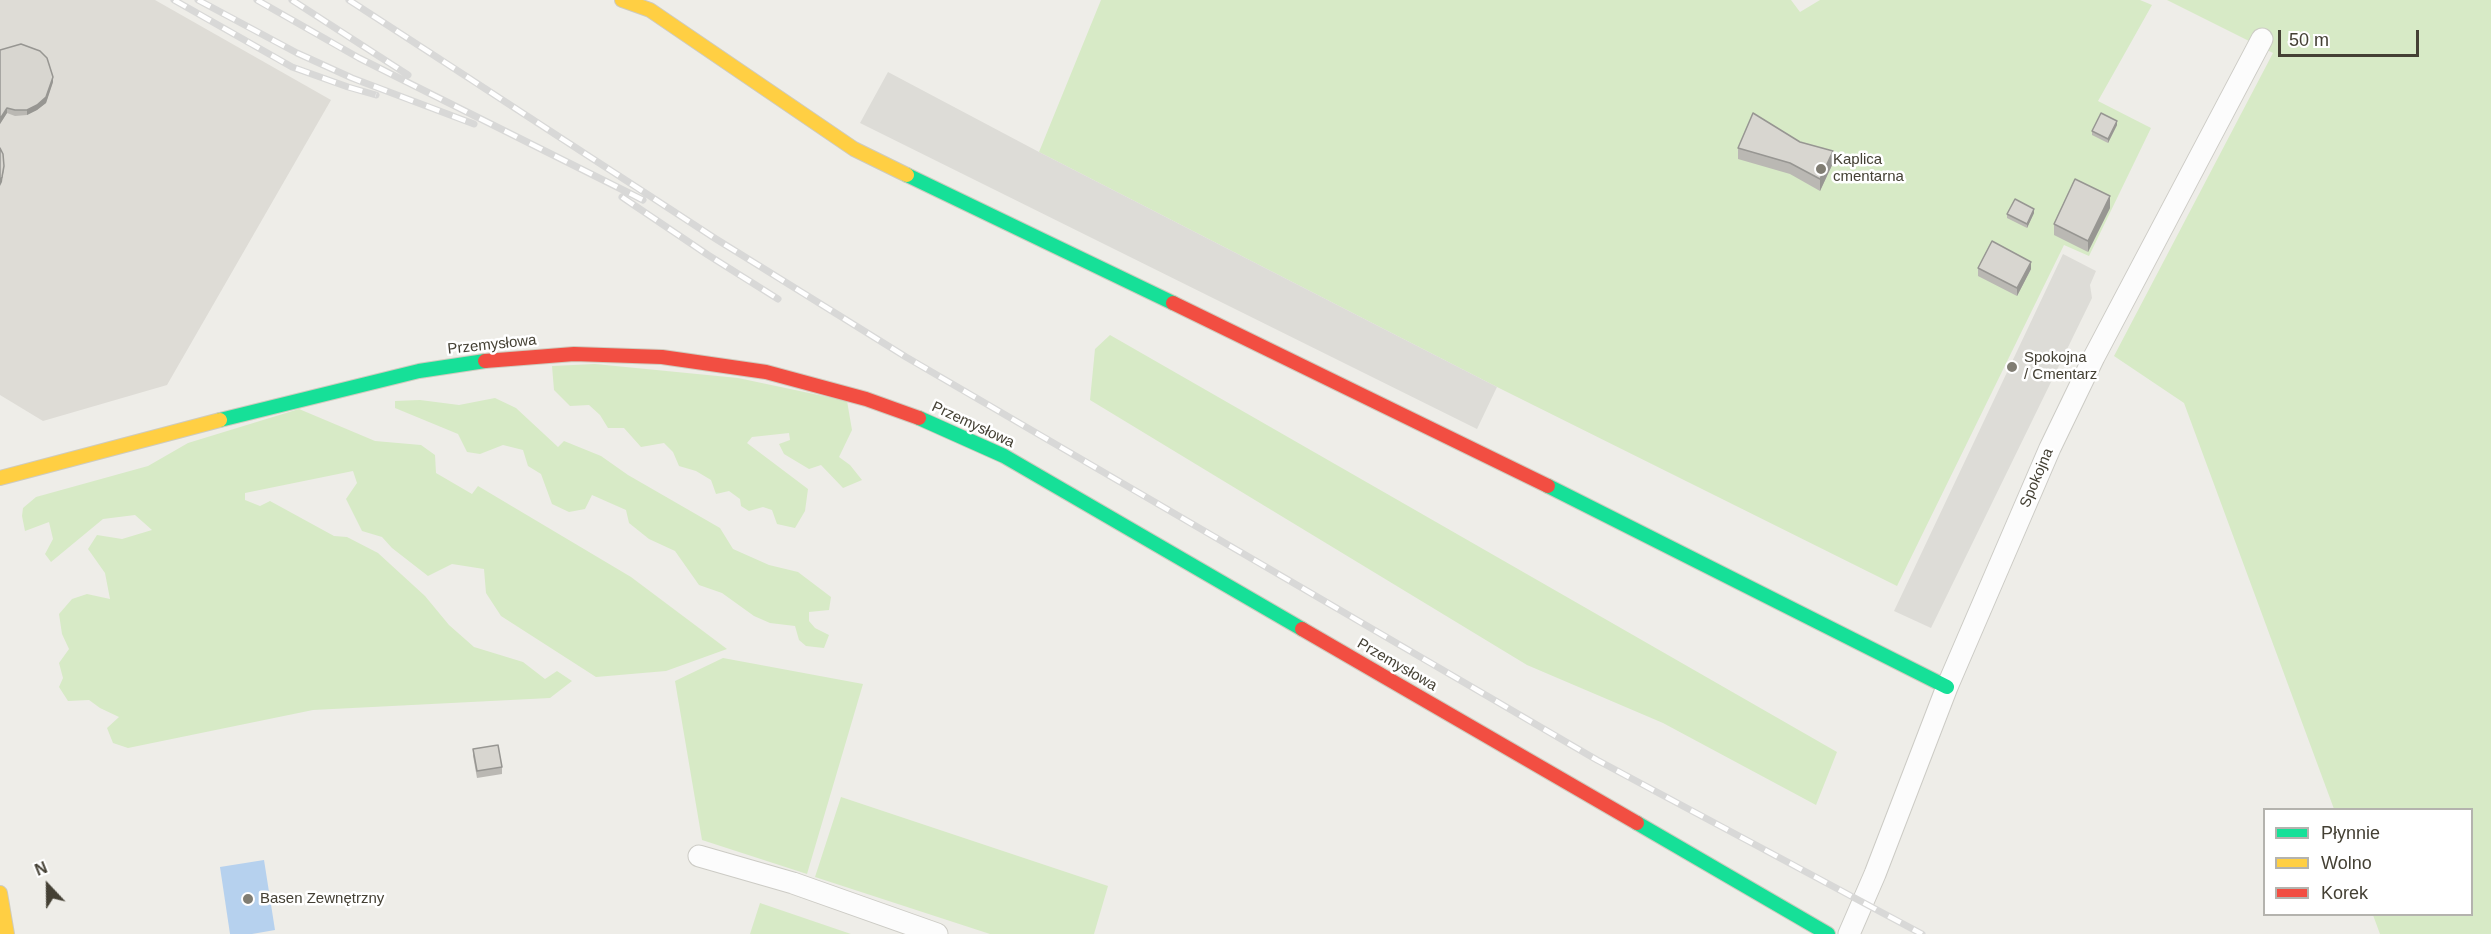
<!DOCTYPE html>
<meta charset="utf-8">
<style>
body{margin:0}
#map{position:relative;width:2491px;height:934px;overflow:hidden;background:#eeede8;font-family:Arial,sans-serif}
canvas{display:block}
.legend{position:absolute;left:2263px;top:808px;width:210px;height:108px;box-sizing:border-box;background:#fff;border:2px solid #b4b3ae;margin:0;padding:8px 10px;list-style:none;font-size:18px;color:#444034}
.legend li{display:flex;align-items:center;gap:12px;height:30px}
.legend b{width:30px;border:2px solid #b4b3ae}
.north{position:absolute;left:18px;top:856px;width:60px;height:60px;-webkit-text-stroke:4px #fff;paint-order:stroke;rotate:338deg;font-size:16px;font-weight:700;line-height:24px;text-align:center;color:#444034}
.north::after{content:'';display:block;margin:auto;width:21px;height:27px;background:#444034;clip-path:polygon(50% 0,100% 100%,50% 72%,0 100%)}
.scale{position:absolute;left:2278px;top:30px;width:141px;height:27px;box-sizing:border-box;border:3px solid #444034;border-top:0;padding-left:8px;font-size:18px;line-height:21px;white-space:nowrap;color:#444034;-webkit-text-stroke:4px #fff;paint-order:stroke}
</style>
<div id="map">
<canvas width="2491" height="934"></canvas>
<ul class="legend">
<li><b style="height:8px;background:#16e098"></b>Płynnie</li>
<li><b style="height:8px;background:#ffcf43"></b>Wolno</li>
<li><b style="height:8px;background:#f24e42"></b>Korek</li>
</ul>
<div class="north">N</div>
<div class="scale">50 m</div>
</div>
<script>
const c = document.querySelector('canvas').getContext('2d');
c.lineJoin = 'round';
function fillPath(path, color) { c.fillStyle = color; c.fill(path, 'evenodd'); }
const toPath = rows => new Path2D(rows.map(r => 'M' + r).join(''));
function stroke(path, color, width, dash) { c.strokeStyle = color; c.lineWidth = width; c.lineCap = dash ? 'butt' : 'round'; c.setLineDash(dash || []); c.stroke(path); }
function drawText(font, color, halo, rows, align = 'center') {
  c.font = font + ' Arial,sans-serif'; c.lineWidth = 5; c.setLineDash([]); c.textBaseline = 'middle'; c.strokeStyle = halo; c.fillStyle = color; for (const [text, x, y, turn = 0] of rows) {
    c.save(); c.translate(x, y); c.rotate((+turn || 0) * Math.PI / 180); c.textAlign = isNaN(turn) ? turn : align; if (halo) c.strokeText(text, 0, 0); c.fillText(text, 0, 0); c.restore();
  }
}
fillPath(toPath([
 [0,0,155,0,331,100,167,385,43,421,0,395]
]), '#dedcd6');
fillPath(toPath([
 [1101,0,1791,0,1800,12,1820,0,2140,0,2152,5,2098,101,2151,128,2089,256,2064,245,1897,586,1497,387,1039,152],
 [2167,0,2491,0,2491,934,2380,934,2373,915,2472,914,2472,810,2334,809,2184,403,2114,356,2273,53],
 [1110,335,1837,752,1816,805,1663,723,1527,665,1090,400,1095,349],
 [595,364,738,378,847,401,852,430,839,457,850,465,862,480,843,488,821,465,809,469,784,454,779,444,790,440,789,433,752,437,747,443,808,489,805,511,795,528,777,524,772,510,763,507,749,511,741,506,740,499,729,491,716,494,711,480,696,471,679,466,673,452,664,443,641,447,624,428,608,428,600,415,589,405,570,406,554,390,552,366],
 [495,398,516,408,558,447,564,441,601,456,628,475,720,528,733,549,769,565,798,572,831,597,829,610,809,612,809,621,815,628,829,635,824,648,806,646,799,640,795,626,770,623,754,616,722,593,699,585,675,551,649,539,629,523,626,510,592,495,585,509,569,512,552,504,541,474,528,466,523,450,503,445,480,454,467,452,458,434,395,408,395,401,420,400,459,405],
 [299,409,375,441,421,445,435,455,436,473,472,494,478,486,631,577,727,649,666,671,596,677,501,616,486,593,484,569,452,564,428,576,392,548,382,537,362,531,346,499,357,483,353,471,245,493,245,500,260,506,270,501,334,536,347,537,378,553,425,596,449,625,474,647,523,662,545,679,557,671,572,681,550,698,313,710,128,748,113,743,107,728,119,717,100,708,89,700,68,701,59,687,63,678,59,663,69,649,62,634,59,614,72,599,87,594,110,599,105,573,88,549,97,535,122,539,152,530,135,515,103,519,51,562,45,554,53,539,49,522,25,531,22,516,23,508,36,497,148,466,188,443],
 [723,658,863,684,807,874,702,840,675,681],
 [841,797,1108,886,1094,934,990,934,815,877],
 [760,903,851,934,750,934]
]), '#d7eac6');
fillPath(toPath([
 [888,72,1039,152,1497,387,1477,429,860,123],
 [2063,254,2096,271,2090,285,2092,298,1931,628,1894,611]
]), '#dddcd7');
fillPath(toPath([
 [264,860,275,930,252,934,230,934,220,867]
]), '#b6d1ee');
const street = toPath([
 [699,856,793,883,937,934],
 [1849,934,1875,874,1947,687,2050,448,2094,357,2262,39]
]);
const fast = toPath([
 [907,175,1173,303],
 [919,418,1004,456,1302,629],
 [220,420,419,371,485,361],
 [1548,486,1947,687],
 [1637,823,1828,934]
]);
const slow = toPath([
 [622,0,650,10,854,149,907,175],
 [0,478,220,420],
 [0,893,7,934]
]);
const jam = toPath([
 [1173,303,1548,486],
 [485,361,574,354,662,357,766,372,866,399,919,418],
 [1302,629,1637,823]
]);
stroke(street, '#cccbc5', 23);
stroke(fast, '#cecbbe', 16);
stroke(slow, '#cecbbe', 16);
stroke(jam, '#cecbbe', 16);
stroke(street, '#fcfcfc', 21);
stroke(fast, '#16e098', 14);
stroke(slow, '#ffcf43', 14);
stroke(jam, '#f24e42', 14);
const rail = toPath([
 [174,0,292,67,348,87,376,95],
 [198,0,297,53,352,78,474,124],
 [257,0,359,58,643,200],
 [292,0,408,75],
 [349,0,716,239,906,357,1597,760,1922,934],
 [622,197,708,255,778,299]
]);
stroke(rail, '#d8d8d7', 7);
stroke(rail, '#fff', 4.5, [14]);
fillPath(toPath([
 [0,50,53,82,46,103,37,110,27,115,15,116,7,113,0,124],
 [2117,125,2108,143,2092,135,2092,131],
 [1738,148,1833,163,1820,191,1790,174,1738,159],
 [2110,208,2088,252,2054,235,2054,224],
 [2034,213,2027,228,2007,218,2007,214],
 [1978,268,2031,269,2017,296,1978,276],
 [473,749,502,767,502,774,477,778,473,756]
]), '#bab8b3');
fillPath(toPath([
 [53,77,53,82,46,103,37,110,27,115,27,110],
 [7,108,7,113,0,124,0,119],
 [2117,121,2117,125,2108,143,2108,139],
 [1833,151,1833,163,1820,191,1820,179],
 [4,166,2,182,0,186,0,181],
 [2110,196,2110,208,2088,252,2088,241],
 [2034,209,2034,213,2027,228,2027,224],
 [2031,262,2031,269,2017,296,2017,288]
]), '#979692');
const building = toPath([
 [21,44,40,51,47,58,53,77,46,97,37,105,27,110,15,110,7,108,0,119,0,50,21,44],
 [1753,113,1800,142,1833,151,1820,179,1790,163,1738,148,1753,113],
 [2101,113,2117,121,2108,139,2092,131,2101,113],
 [0,148,3,154,4,166,2,177,0,181,0,148],
 [2075,179,2110,196,2088,241,2054,224,2075,179],
 [2015,199,2034,209,2027,224,2007,214,2015,199],
 [1992,241,2031,262,2017,288,1978,268,1992,241],
 [498,745,502,767,477,771,473,749,498,745]
]);
fillPath(building, '#d8d6d0');
stroke(building, '#979692', 1.5);
for (const [x, y, r, color] of [
 [1821,169,6,"#807d73"],
 [2012,367,6,"#807d73"],
 [248,899,6,"#807d73"]
]) { const dot = new Path2D(); dot.arc(x, y, r, 0, 2 * Math.PI); c.fillStyle = color; c.fill(dot); stroke(dot, '#fff', 2); }
drawText('15px', '#444034', '#fff', [
 ["Kaplica",1833,160],
 ["cmentarna",1833,177],
 ["Spokojna",2024,358],
 ["/ Cmentarz",2024,375],
 ["Basen Zewnętrzny",260,899]
], 'left');
drawText('15px', '#444034', '#fff', [
 ["Przemysłowa",492,345,-6],
 ["Przemysłowa",973,425,25],
 ["Spokojna",2037,478,-67],
 ["Przemysłowa",1397,665,30]
]);
</script>
